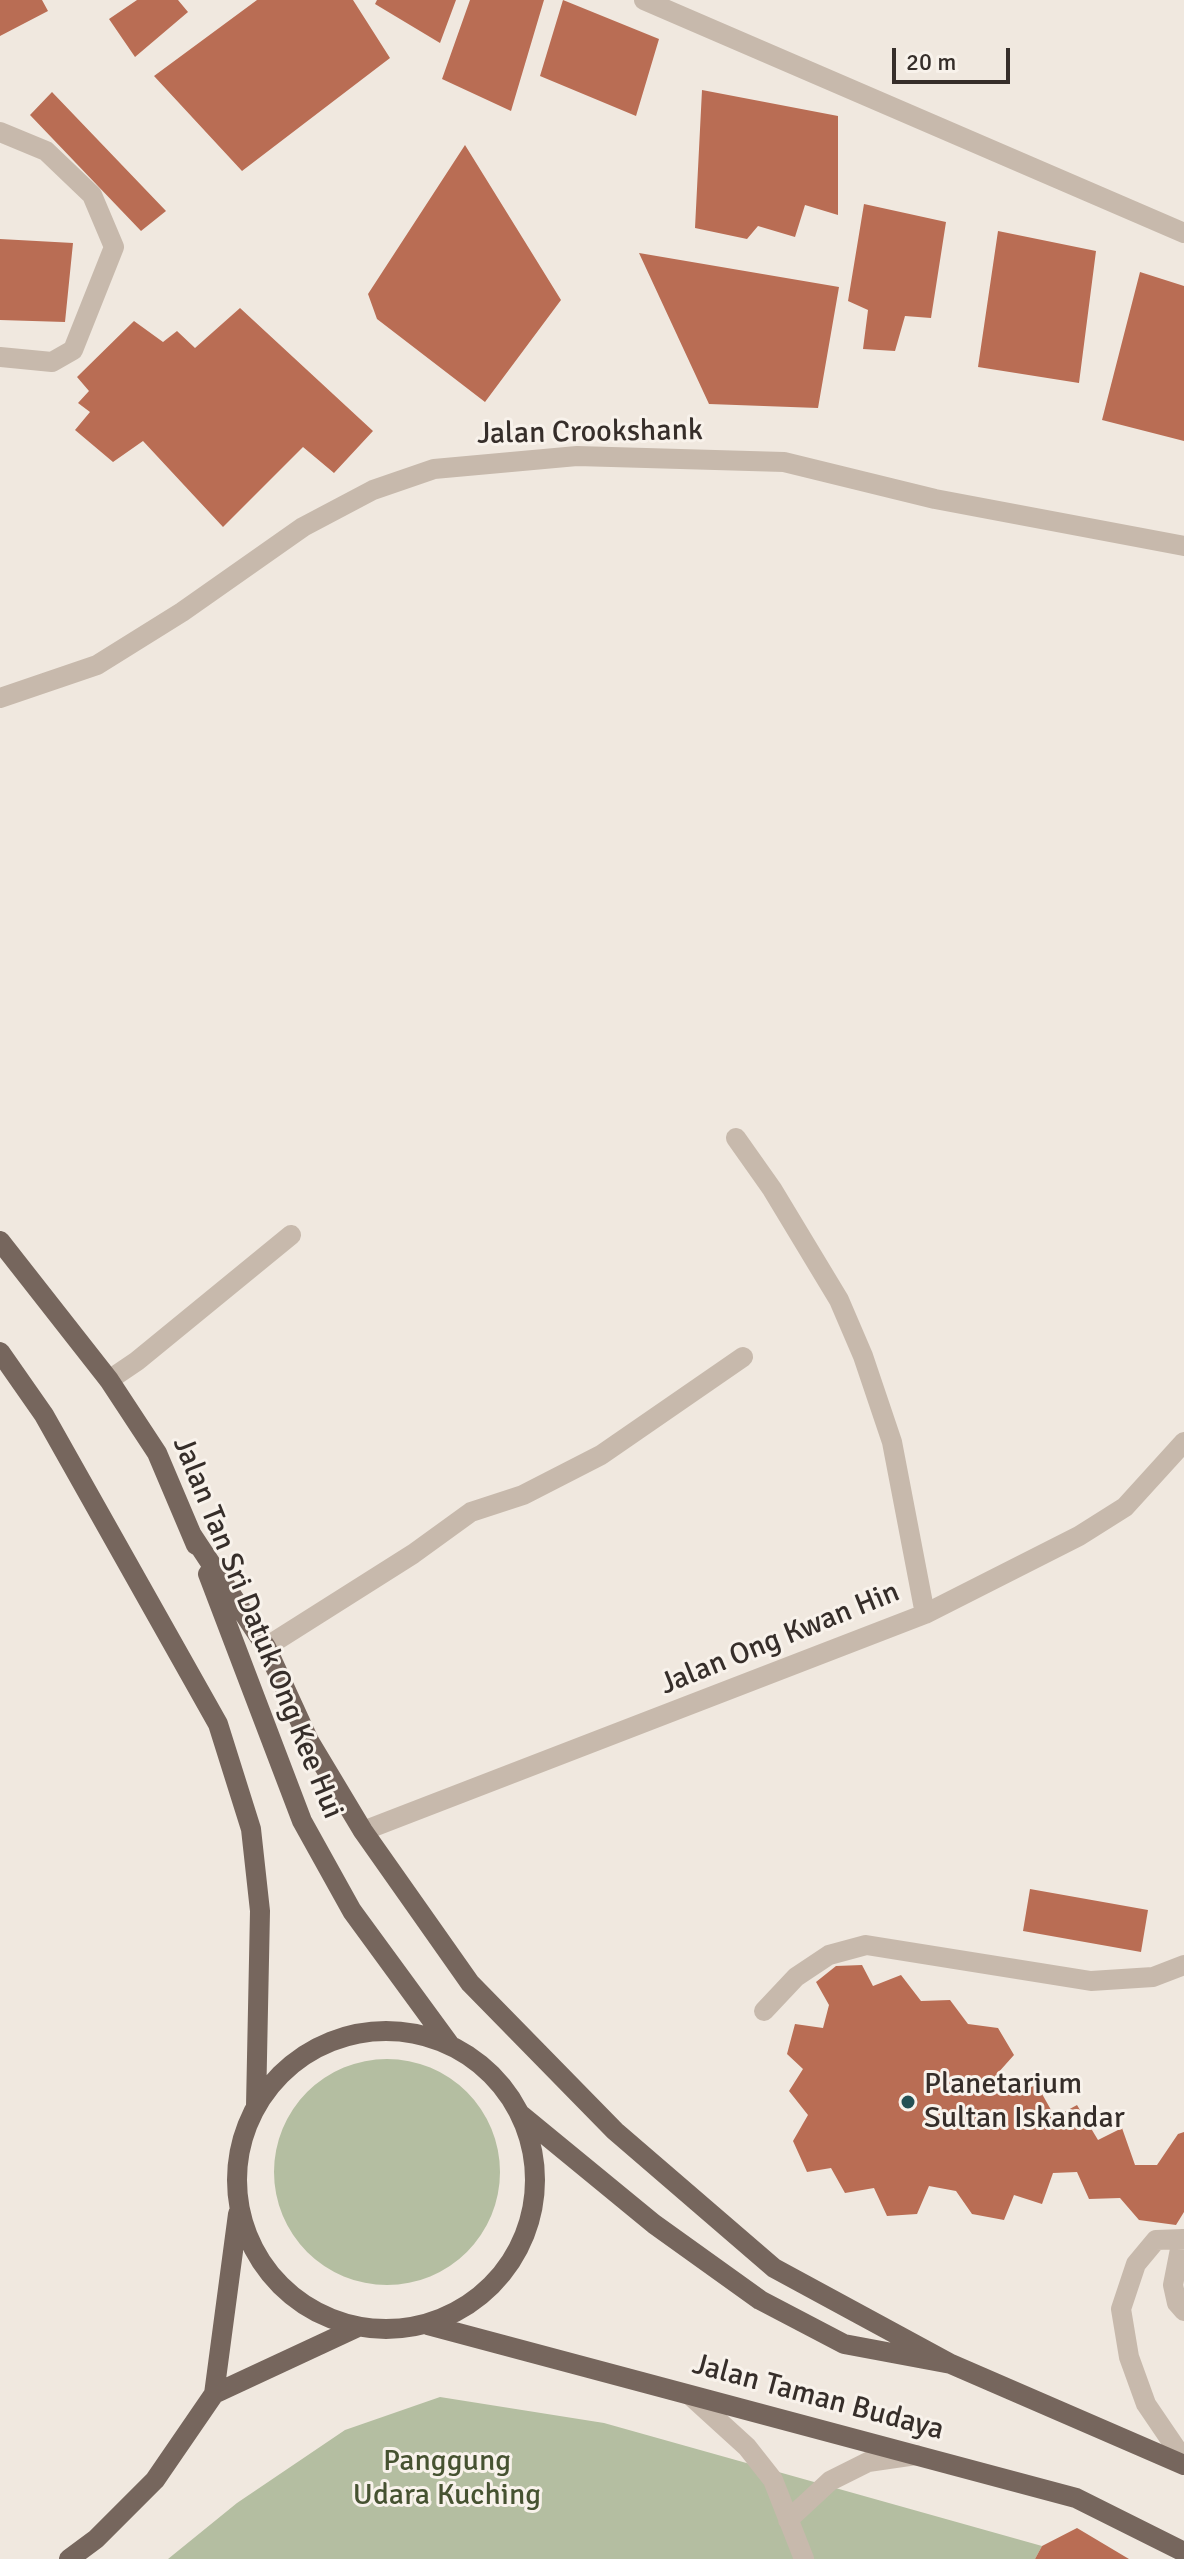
<!DOCTYPE html>
<style>
body{margin:0}
#map{position:relative;width:1184px;height:2559px;overflow:hidden;background:#f0e8df;font-family:Signika,sans-serif}
canvas{display:block}
.scale{position:absolute;left:892px;top:48px;width:118px;height:36px;box-sizing:border-box;border:4px solid #362e2a;border-top:0;padding-left:10px;font-size:24px;line-height:28px;white-space:nowrap;color:#362e2a;-webkit-text-stroke:6px #f8f2eb;paint-order:stroke}
</style>
<div id="map">
<canvas width="1184" height="2559"></canvas>
<div class="scale">20 m</div>
</div>
<script>
const c = document.querySelector('canvas').getContext('2d');
c.lineJoin = 'round';
function fillPath(path, color) { c.fillStyle = color; c.fill(path, 'evenodd'); }
const toPath = rows => new Path2D(rows.map(r => 'M' + r).join(''));
function stroke(path, color, width, dash) { c.strokeStyle = color; c.lineWidth = width; c.lineCap = dash ? 'butt' : 'round'; c.setLineDash(dash || []); c.stroke(path); }
function drawText(font, color, halo, rows, align = 'center') {
  c.font = font + ' Signika,sans-serif'; c.lineWidth = 6; c.setLineDash([]); c.textBaseline = 'middle'; c.strokeStyle = halo; c.fillStyle = color; for (const [text, x, y, turn = 0] of rows) {
    c.save(); c.translate(x, y); c.rotate((+turn || 0) * Math.PI / 180); c.textAlign = isNaN(turn) ? turn : align; if (halo) c.strokeText(text, 0, 0); c.fillText(text, 0, 0); c.restore();
  }
}
fillPath(toPath([
 '274 2172a113 113 0 1 1 226 0a113 113 0 1 1-226 0Z',
 [440,2397,604,2423,1042,2546,1035,2559,168,2559,237,2503,345,2430]
]), '#b4bea1');
fillPath(toPath([
 [0,0,42,0,48,11,0,36],
 [137,0,178,0,188,12,135,57,109,19],
 [257,0,353,0,390,58,242,171,154,76],
 [377,0,456,0,440,43,375,4],
 [470,0,544,0,511,111,442,79],
 [563,0,659,39,636,116,540,76],
 [702,90,838,116,838,215,805,205,795,237,758,226,747,239,695,228],
 [52,92,166,211,141,231,30,115],
 [465,145,561,300,485,402,377,319,368,294],
 [864,204,946,222,931,318,905,316,895,351,863,349,868,310,848,301],
 [998,231,1096,251,1079,383,978,367],
 [0,239,73,243,65,322,0,320],
 [639,253,839,287,818,408,709,404],
 [1140,272,1184,286,1184,441,1102,420],
 [240,308,373,431,334,473,303,447,223,527,143,441,113,462,75,430,90,412,78,403,89,391,77,377,134,321,163,342,177,331,195,348],
 [1030,1889,1148,1910,1141,1952,1023,1931],
 [862,1965,873,1986,901,1975,921,2001,950,2000,968,2024,998,2028,1014,2055,997,2074,1010,2094,1037,2085,1055,2117,1077,2105,1098,2140,1122,2128,1135,2165,1157,2165,1178,2134,1184,2132,1184,2212,1176,2225,1139,2220,1120,2198,1089,2199,1077,2172,1053,2173,1042,2204,1014,2195,1004,2220,972,2214,956,2191,929,2186,917,2214,887,2216,874,2188,845,2193,831,2168,807,2172,793,2141,808,2115,789,2091,803,2069,787,2054,795,2024,823,2028,829,2005,816,1982,836,1966],
 [1077,2528,1129,2559,1035,2559,1042,2546]
]), '#b96d54');
stroke(toPath([
 [644,0,1184,233],
 [0,132,46,151,92,195,114,247,73,350,52,362,0,357],
 [0,698,97,665,182,612,303,527,373,490,434,469,577,456,784,462,935,499,1184,546],
 [736,1138,772,1189,839,1300,863,1356,892,1442,925,1614],
 [109,1380,137,1361,291,1235],
 [266,1647,413,1554,471,1512,523,1495,601,1455,743,1357],
 [363,1831,925,1614,1079,1536,1125,1507,1184,1442],
 [764,2011,796,1977,829,1955,866,1945,1091,1981,1153,1977,1184,1965],
 [1182,2239,1173,2285,1177,2303,1184,2311],
 [1184,2239,1156,2240,1136,2264,1121,2309,1129,2357,1146,2404,1184,2460],
 [691,2396,747,2447,773,2480,804,2559],
 [788,2520,830,2481,868,2462,916,2455]
]), '#c7b9ac', 20);
stroke(toPath([
 [0,1241,109,1380,157,1453,196,1545],
 [0,1352,44,1415,218,1724,251,1829,260,1911,256,2106],
 [192,1535,266,1647,309,1741,363,1831,470,1983,615,2131,774,2268,951,2364],
 [208,1574,302,1821,352,1911,450,2045],
 '237 2180a149 149 0 1 1 298 0a149 149 0 1 1-298 0Z',
 [520,2114,654,2224,760,2300,844,2344,951,2364,1184,2465],
 [428,2325,1076,2498,1184,2552],
 [214,2394,358,2327],
 [69,2559,96,2539,155,2480,214,2394,238,2214]
]), '#76665d', 20);
for (const [x, y, r, color] of [
 [908,2102,8,"#245054"]
]) { const dot = new Path2D(); dot.arc(x, y, r, 0, 2 * Math.PI); c.fillStyle = color; c.fill(dot); stroke(dot, '#f8f2eb', 3); }
drawText('30px', '#362e2a', '#f8f2eb', [
 ["Jalan Crookshank",590,433,-1],
 ["Jalan Tan Sri Datuk Ong Kee Hui",257,1628,68],
 ["Jalan Ong Kwan Hin",780,1639,-22],
 ["Jalan Taman Budaya",818,2398,15]
]);
drawText('30px', '#362e2a', '#f8f2eb', [
 ["Planetarium",924,2085],
 ["Sultan Iskandar",924,2119]
], 'left');
drawText('30px', '#465231', '#f8f2eb', [
 ["Panggung",447,2462],
 ["Udara Kuching",447,2496]
]);
</script>
